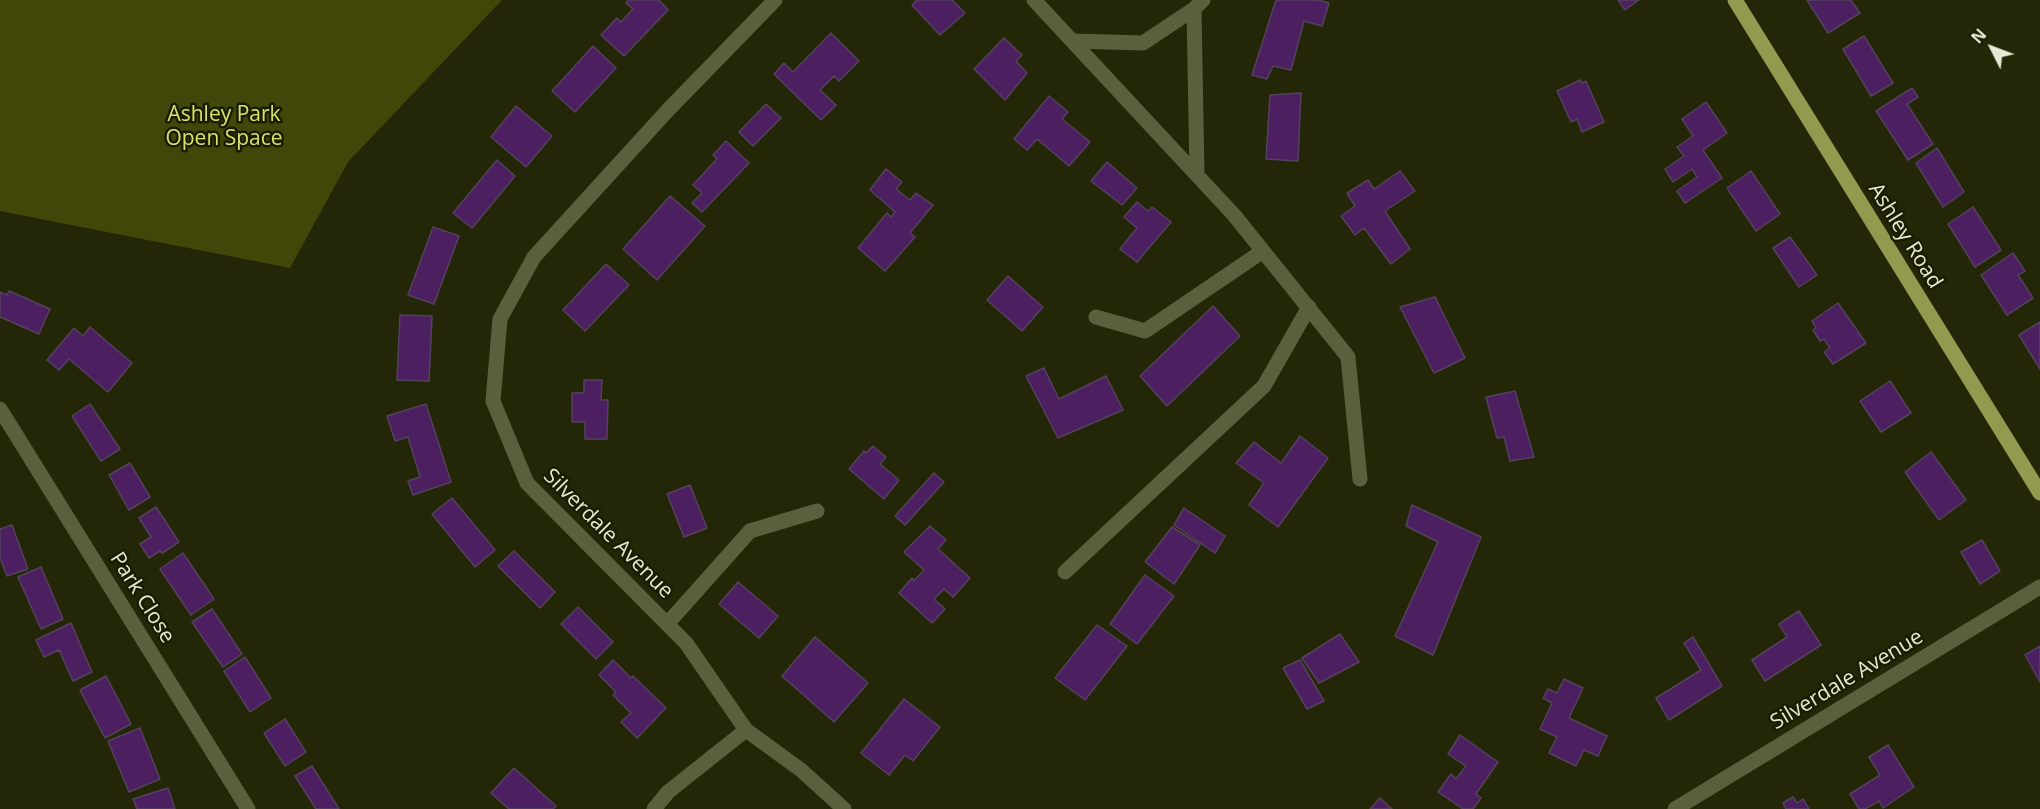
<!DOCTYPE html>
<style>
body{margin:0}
#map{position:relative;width:2040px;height:809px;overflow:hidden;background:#242707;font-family:"Open Sans",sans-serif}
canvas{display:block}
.north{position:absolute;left:1962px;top:18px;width:60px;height:60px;-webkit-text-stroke:4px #1b1d00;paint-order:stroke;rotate:312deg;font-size:16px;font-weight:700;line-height:24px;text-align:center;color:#e6e9d6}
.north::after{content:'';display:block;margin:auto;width:21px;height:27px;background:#e6e9d6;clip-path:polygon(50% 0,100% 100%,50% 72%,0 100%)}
</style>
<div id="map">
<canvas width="2040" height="809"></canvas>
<div class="north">N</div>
</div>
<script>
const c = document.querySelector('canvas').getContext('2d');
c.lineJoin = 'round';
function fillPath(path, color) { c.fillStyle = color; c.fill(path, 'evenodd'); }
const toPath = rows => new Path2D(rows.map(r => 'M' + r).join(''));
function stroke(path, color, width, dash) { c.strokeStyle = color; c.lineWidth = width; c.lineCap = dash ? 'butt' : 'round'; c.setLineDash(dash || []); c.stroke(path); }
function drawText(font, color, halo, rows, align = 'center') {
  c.font = font + ' "Open Sans",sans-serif'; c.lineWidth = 5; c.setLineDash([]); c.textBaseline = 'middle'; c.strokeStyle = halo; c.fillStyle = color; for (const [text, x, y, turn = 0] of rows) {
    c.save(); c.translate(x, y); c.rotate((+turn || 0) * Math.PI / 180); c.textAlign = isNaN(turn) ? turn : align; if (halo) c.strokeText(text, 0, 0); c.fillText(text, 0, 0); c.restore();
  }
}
fillPath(toPath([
 [0,0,502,0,348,162,290,268,0,211]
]), '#424709');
const building = toPath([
 [629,0,659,0,668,10,624,56,601,35,617,18,621,22,633,9,626,3,629,0],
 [917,0,952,0,965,13,940,35,912,5,917,0],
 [1276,0,1318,0,1329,3,1322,26,1304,21,1291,70,1273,66,1267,79,1252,75,1276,0],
 [1618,0,1639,0,1625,10,1618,0],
 [1807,0,1851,0,1860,13,1828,33,1807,0],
 [831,33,859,61,839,81,834,76,820,90,836,105,821,120,774,74,784,63,793,72,831,33],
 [1864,36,1893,83,1871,96,1843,49,1864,36],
 [1004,38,1022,55,1016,61,1027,73,1005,100,974,69,1004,38],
 [593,46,616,68,575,112,552,91,593,46],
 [1580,80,1582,83,1586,81,1604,122,1582,132,1577,119,1571,122,1557,91,1580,80],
 [1912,88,1918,97,1907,104,1933,144,1908,160,1876,111,1912,88],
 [1301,93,1298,161,1266,159,1270,95,1301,93],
 [1049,96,1068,112,1062,119,1090,142,1069,166,1037,139,1027,150,1014,139,1049,96],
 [1706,102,1727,133,1703,150,1722,178,1685,203,1677,191,1697,177,1692,169,1673,182,1665,169,1684,156,1677,147,1693,136,1682,119,1706,102],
 [766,104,781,118,753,146,739,132,766,104],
 [516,106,552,136,526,167,491,137,516,106],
 [726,141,749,163,702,212,692,203,702,193,693,185,717,159,713,155,726,141],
 [1937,148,1964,192,1943,207,1916,163,1937,148],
 [497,160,515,176,472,228,453,213,497,160],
 [1107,162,1137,188,1122,205,1091,181,1107,162],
 [886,169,902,182,896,189,910,200,916,193,933,205,910,233,915,237,885,271,858,248,887,213,891,217,895,212,870,190,886,169],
 [1400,171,1415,191,1385,211,1410,249,1391,264,1364,228,1355,235,1341,216,1355,206,1347,193,1368,180,1374,189,1400,171],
 [1751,171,1780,214,1756,231,1727,188,1751,171],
 [670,196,705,226,657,280,623,249,670,196],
 [1137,202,1148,211,1152,207,1171,222,1137,262,1120,249,1137,228,1124,217,1137,202],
 [1973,207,2001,250,1975,267,1948,224,1973,207],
 [433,227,459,236,434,304,408,295,433,227],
 [1790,237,1817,275,1799,287,1773,248,1790,237],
 [2013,253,2025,271,2018,275,2033,298,2007,315,1981,275,2013,253],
 [606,264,629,285,585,331,563,310,606,264],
 [1008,276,1043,307,1022,331,987,300,1008,276],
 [9,291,50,309,39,334,0,317,0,292,7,295,9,291],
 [1435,297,1465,358,1434,373,1400,307,1435,297],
 [1838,303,1866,343,1833,364,1824,352,1830,348,1824,339,1820,341,1813,330,1816,328,1812,321,1838,303],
 [1213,306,1240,336,1167,406,1140,376,1213,306],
 [400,315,432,316,429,381,397,380,400,315],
 [2040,322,2040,369,2019,335,2040,322],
 [90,327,132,363,108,392,69,359,59,370,47,360,74,328,83,336,90,327],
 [1044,368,1059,399,1106,376,1123,410,1058,438,1026,376,1044,368],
 [584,380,602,380,601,400,608,400,607,439,585,439,585,422,572,422,572,393,584,393,584,380],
 [1890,381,1911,413,1881,432,1860,401,1890,381],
 [1515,391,1534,457,1510,461,1504,437,1497,438,1486,397,1515,391],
 [90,404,120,449,101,461,72,416,90,404],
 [426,404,451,482,413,495,408,481,420,477,408,437,395,441,387,416,426,404],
 [1300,436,1328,458,1278,527,1249,505,1264,483,1236,463,1254,442,1281,463,1300,436],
 [873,446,886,457,880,464,899,480,884,499,849,469,864,451,866,453,873,446],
 [1931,452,1966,500,1939,520,1905,472,1931,452],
 [130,463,150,497,129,510,109,475,130,463],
 [934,473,944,482,905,525,895,516,934,473],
 [690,485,707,528,684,537,667,494,690,485],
 [452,498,495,550,475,567,432,514,452,498],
 [1412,505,1481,537,1433,655,1395,636,1438,542,1406,526,1412,505],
 [156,507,179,542,162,553,160,551,149,558,140,544,151,537,139,518,156,507],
 [1184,508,1225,536,1215,553,1174,525,1184,508],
 [12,525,28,569,7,576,0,558,0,529,12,525],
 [930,526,946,540,938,549,970,578,953,597,944,589,934,599,945,609,932,623,899,593,912,578,914,581,924,570,904,552,930,526],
 [1172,527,1200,545,1174,584,1145,562,1172,527],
 [1982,540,2000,571,1980,584,1961,552,1982,540],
 [514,551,555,592,540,608,498,566,514,551],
 [183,553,214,599,191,615,160,569,183,553],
 [41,567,63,619,41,629,18,577,41,567],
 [1145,575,1174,596,1137,644,1110,624,1145,575],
 [738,582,778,616,759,638,719,604,738,582],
 [578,607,613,642,596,659,561,624,578,607],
 [212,609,242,654,223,667,192,622,212,609],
 [1799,611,1821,645,1765,681,1752,660,1787,637,1779,624,1799,611],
 [71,623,92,672,73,681,59,650,44,657,36,640,71,623],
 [1097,625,1127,646,1085,700,1055,678,1097,625],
 [1340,634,1359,662,1319,683,1302,658,1340,634],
 [815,637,868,683,834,722,782,676,815,637],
 [1693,637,1722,686,1669,720,1656,698,1701,670,1684,643,1693,637],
 [2040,646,2040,682,2025,655,2040,646],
 [245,657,271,698,250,712,224,671,245,657],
 [613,660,631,678,633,676,666,708,637,738,621,722,631,713,613,695,616,692,599,675,613,660],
 [1300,660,1324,701,1307,709,1283,668,1300,660],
 [106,676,131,724,105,738,80,690,106,676],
 [1564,679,1583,688,1569,718,1607,736,1598,756,1584,750,1576,766,1549,753,1557,737,1540,729,1552,703,1543,698,1548,689,1557,693,1564,679],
 [904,699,940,727,913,761,905,755,889,775,861,753,904,699],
 [285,719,306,752,285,766,264,733,285,719],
 [140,728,160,779,129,792,108,741,140,728],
 [1460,735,1498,762,1476,794,1481,798,1473,809,1463,809,1438,792,1451,774,1456,779,1466,766,1448,754,1460,735],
 [1888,745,1914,787,1883,808,1879,801,1865,809,1859,809,1850,794,1880,775,1869,757,1888,745],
 [312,766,339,809,316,809,295,776,312,766],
 [514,768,556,806,553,809,509,809,491,793,514,768],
 [168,788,175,809,137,809,133,799,168,788],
 [1793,797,1797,803,1803,799,1809,809,1786,809,1783,803,1793,797],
 [1380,798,1392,809,1370,809,1380,798]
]);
fillPath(building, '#4c1f60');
stroke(building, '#54425d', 1.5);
stroke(toPath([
 [775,0,668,110,534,257,500,319,493,401,527,483,686,643,746,730,801,770,844,809],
 [1034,0,1234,215,1348,357,1360,479],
 [1073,41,1143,43,1194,9],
 [1197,175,1194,9,1203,0],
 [1096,317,1145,331,1263,251],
 [0,409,248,809],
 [1065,572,1264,386,1309,307],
 [668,623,750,531,817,511],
 [654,809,668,792,746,730],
 [1675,809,2040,587]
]), '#5b5f3d', 15);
stroke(toPath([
 [1735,0,2040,493]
]), '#929a50', 15);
drawText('21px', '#d7e36a', '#1b1d00', [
 ["Ashley Park",224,115],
 ["Open Space",224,139]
]);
drawText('21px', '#e6e9d6', '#1b1d00', [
 ["Ashley Road",1905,236,58],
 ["Silverdale Avenue",608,534,45],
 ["Park Close",142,598,58],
 ["Silverdale Avenue",1847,680,-31]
]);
</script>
